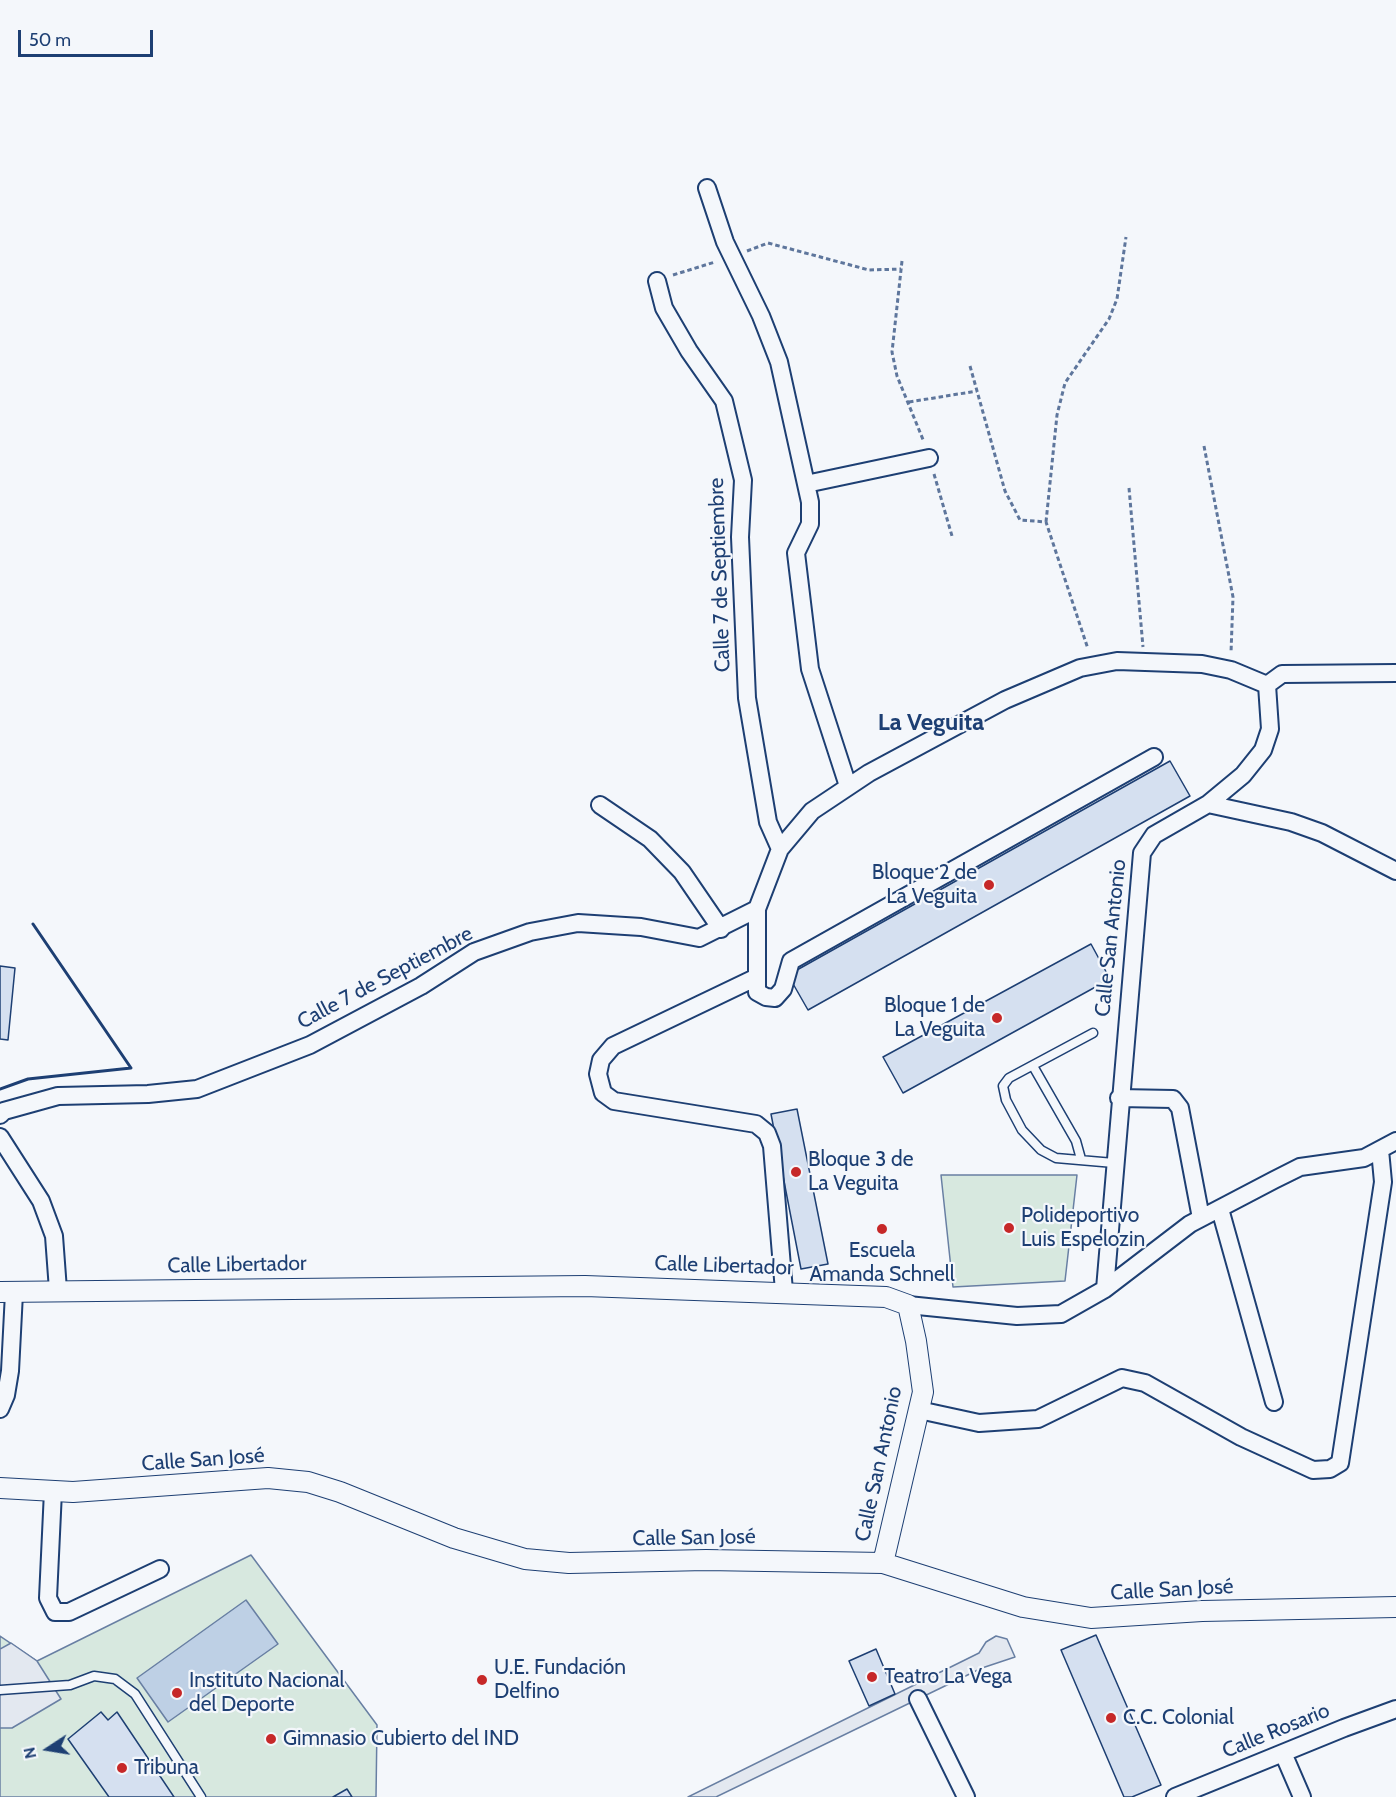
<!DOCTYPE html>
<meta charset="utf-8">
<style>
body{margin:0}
#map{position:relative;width:1396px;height:1797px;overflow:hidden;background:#f4f7fb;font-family:Cabin,sans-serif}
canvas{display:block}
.north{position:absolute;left:18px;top:1719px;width:60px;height:60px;-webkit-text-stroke:4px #f4f7fb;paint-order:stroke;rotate:258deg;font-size:16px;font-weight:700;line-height:24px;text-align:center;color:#1d3f73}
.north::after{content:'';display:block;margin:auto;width:21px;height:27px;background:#1d3f73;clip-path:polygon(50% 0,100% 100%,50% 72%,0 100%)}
.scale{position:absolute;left:18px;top:30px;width:135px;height:27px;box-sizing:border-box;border:3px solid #1d3f73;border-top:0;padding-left:8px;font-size:18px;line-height:21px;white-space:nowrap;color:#1d3f73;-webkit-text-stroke:4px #f4f7fb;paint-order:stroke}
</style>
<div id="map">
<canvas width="1396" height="1797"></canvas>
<div class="north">N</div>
<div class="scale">50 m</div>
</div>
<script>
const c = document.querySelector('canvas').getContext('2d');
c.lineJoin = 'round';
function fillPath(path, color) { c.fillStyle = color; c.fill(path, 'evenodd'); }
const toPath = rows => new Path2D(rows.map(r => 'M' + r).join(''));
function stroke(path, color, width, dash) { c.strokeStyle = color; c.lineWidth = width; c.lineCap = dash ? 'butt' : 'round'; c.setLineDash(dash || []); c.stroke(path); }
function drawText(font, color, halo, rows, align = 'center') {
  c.font = font + ' Cabin,sans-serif'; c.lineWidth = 4.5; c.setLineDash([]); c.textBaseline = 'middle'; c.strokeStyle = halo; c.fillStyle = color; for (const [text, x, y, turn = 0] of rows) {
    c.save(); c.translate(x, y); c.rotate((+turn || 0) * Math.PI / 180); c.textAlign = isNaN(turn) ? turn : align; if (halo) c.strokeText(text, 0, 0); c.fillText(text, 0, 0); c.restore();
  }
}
const green = toPath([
 [941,1175,1077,1175,1065,1281,953,1287,941,1175],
 [251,1555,377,1725,376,1797,0,1797,0,1636,37,1661,251,1555]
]);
fillPath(green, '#d7e8df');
stroke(green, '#687fa3', 1.5);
const parking = toPath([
 [996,1636,1007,1639,1015,1657,982,1668,716,1797,688,1797,979,1653,986,1642,996,1636],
 [11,1643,37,1661,61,1699,12,1728,0,1728,0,1649,11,1643]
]);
fillPath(parking, '#e3e8f0');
stroke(parking, '#687fa3', 1.5);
const water = toPath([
 [246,1600,278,1644,168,1722,137,1678,246,1600]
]);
fillPath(water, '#bed0e5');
stroke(water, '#687fa3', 1.5);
const building = toPath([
 [1170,761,1190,796,808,1010,788,975,1170,761],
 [1091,944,1110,979,903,1093,883,1057,1091,944],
 [0,966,15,968,8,1040,0,1039,0,966],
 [797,1109,828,1264,801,1269,771,1114,797,1109],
 [1096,1635,1161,1785,1132,1797,1124,1797,1061,1650,1096,1635],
 [876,1649,895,1694,869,1706,849,1661,876,1649],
 [101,1712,108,1720,117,1712,174,1797,109,1797,68,1739,101,1712],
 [347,1789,352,1797,333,1797,347,1789]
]);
fillPath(building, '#d5e0f0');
stroke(building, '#1d3f73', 1.5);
const service = toPath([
 [1093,1033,1009,1078,1003,1086,1006,1100,1022,1130,1041,1150,1056,1158,1114,1163],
 [1033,1066,1076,1141,1081,1159],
 [0,1690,70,1685,94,1676,115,1679,135,1694,201,1797]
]);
const minor = toPath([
 [707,188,725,242,761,316,779,362,810,502,810,524,796,553,810,669,848,786],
 [657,281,664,308,689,351,724,401,743,480,740,537,747,698,768,822,780,849],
 [806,484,929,458],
 [1267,685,1282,674,1396,673],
 [1154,757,791,961,783,989,775,998,766,997,757,992,757,909,780,849,812,811,869,773,1005,700,1080,668,1117,661,1202,664,1231,670,1267,685],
 [1208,804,1291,822,1322,833,1396,871],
 [600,805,650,839,682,872,721,929],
 [755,978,613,1046,601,1060,598,1074,603,1093,614,1101,756,1124,767,1133,772,1146,784,1291],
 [1119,1098,1173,1099,1180,1108,1201,1218],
 [0,1115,4,1111,58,1096,148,1094,197,1089,310,1045,421,986,474,952,530,932,578,923,641,927,699,938,757,909],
 [0,1137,41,1201,54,1236,58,1290],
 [1220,1209,1274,1402],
 [1105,1289,1142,853,1154,835,1208,804,1243,775,1263,750,1270,729,1267,685],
 [908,1305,1017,1316,1061,1314,1105,1289,1190,1224,1274,1180,1300,1167,1364,1158,1396,1141],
 [0,1409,6,1395,10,1371,14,1293],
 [919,1410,979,1423,1038,1419,1122,1378,1145,1383,1241,1437,1313,1470,1330,1469,1340,1463,1383,1182,1380,1150],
 [53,1491,48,1598,55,1612,69,1612,160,1569],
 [918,1699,966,1797],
 [1283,1753,1302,1797],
 [1175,1797,1344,1728,1396,1709]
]);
const tertiary = toPath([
 [0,1292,585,1286,886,1297,908,1305,916,1341,923,1392,883,1563],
 [0,1488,73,1492,268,1478,308,1482,340,1492,454,1538,525,1559,569,1563,706,1560,883,1563,1023,1607,1091,1618,1202,1611,1396,1607]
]);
stroke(service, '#1d3f73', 11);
stroke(minor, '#1d3f73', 20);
stroke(tertiary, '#1d3f73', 22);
stroke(toPath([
 [747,251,768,243,869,270,901,269],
 [902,261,892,352,897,376,924,442],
 [673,275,715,262],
 [970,366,1005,491,1020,520,1046,522,1088,649],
 [909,402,977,391],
 [1204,446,1233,597,1231,653],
 [934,474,952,536],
 [1129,488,1143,647],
 [1046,522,1057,415,1065,383,1109,319,1117,299,1126,237]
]), '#5e769c', 3, [4.5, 3]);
stroke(service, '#f4f7fb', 8);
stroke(minor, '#f4f7fb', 16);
stroke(tertiary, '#f4f7fb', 20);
stroke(toPath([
 [0,1089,28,1079,131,1068,33,924]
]), '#1d3f73', 3);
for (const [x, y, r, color] of [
 [989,885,6,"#c62828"],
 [997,1018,6,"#c62828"],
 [796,1172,6,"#c62828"],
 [1009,1228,6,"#c62828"],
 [882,1229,6,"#c62828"],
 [872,1677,6,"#c62828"],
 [482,1680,6,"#c62828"],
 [177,1693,6,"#c62828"],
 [1111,1718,6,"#c62828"],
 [271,1739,6,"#c62828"],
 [122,1768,6,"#c62828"]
]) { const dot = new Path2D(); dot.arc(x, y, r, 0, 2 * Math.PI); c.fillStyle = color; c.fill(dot); stroke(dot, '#f4f7fb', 2); }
drawText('21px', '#1d3f73', '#f4f7fb', [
 ["Calle 7 de Septiembre",720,575,-92],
 ["Calle San Antonio",1111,938,-84],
 ["Calle 7 de Septiembre",385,978,-28],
 ["Calle Libertador",237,1265,-1],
 ["Calle Libertador",724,1266,2],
 ["Calle San José",203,1460,-4],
 ["Calle San Antonio",879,1464,-78],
 ["Calle San José",694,1538,-1],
 ["Calle San José",1172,1590,-3],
 ["Calle Rosario",1276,1731,-22]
]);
drawText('21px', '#1d3f73', '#f4f7fb', [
 ["Bloque 2 de",977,873,"right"],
 ["La Veguita",977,897,"right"],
 ["Bloque 1 de",985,1006,"right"],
 ["La Veguita",985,1030,"right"],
 ["Bloque 3 de",808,1160],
 ["La Veguita",808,1184],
 ["Polideportivo",1021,1216],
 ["Luis Espelozin",1021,1240],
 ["Escuela",882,1251,"center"],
 ["Amanda Schnell",882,1275,"center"],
 ["U.E. Fundación",494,1668],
 ["Delfino",494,1692],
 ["Teatro La Vega",884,1677],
 ["Instituto Nacional",189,1681],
 ["del Deporte",189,1705],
 ["C.C. Colonial",1123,1718],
 ["Gimnasio Cubierto del IND",283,1739],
 ["Tribuna",134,1768]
], 'left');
drawText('bold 24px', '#1d3f73', '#f4f7fb', [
 ["La Veguita",931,723]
]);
</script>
